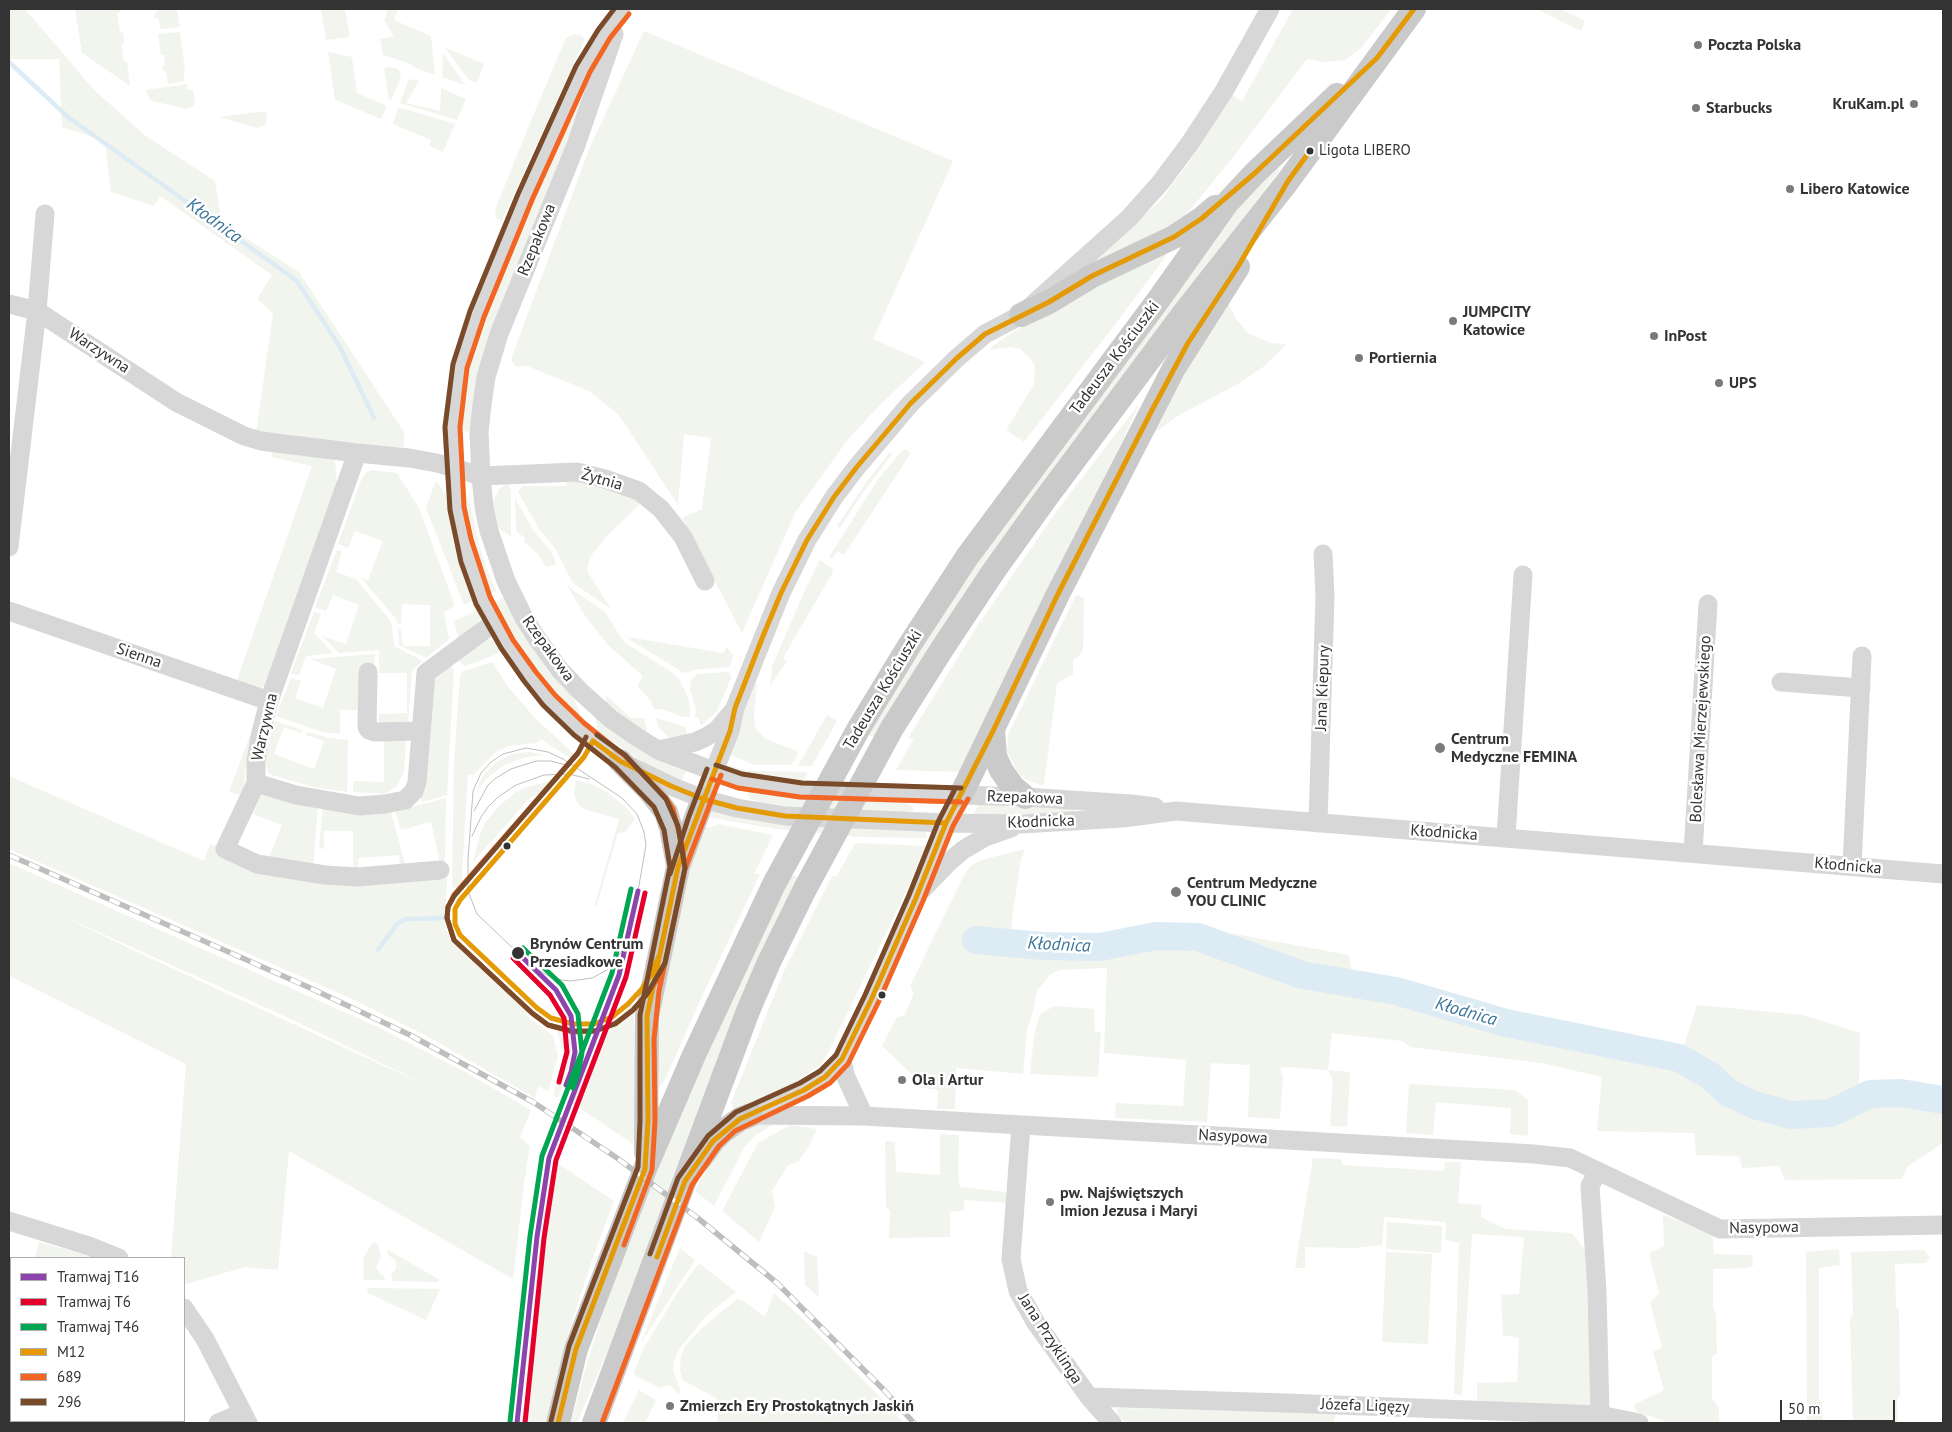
<!DOCTYPE html>
<meta charset="utf-8">
<style>
body{margin:0}
#map{position:relative;width:1952px;height:1432px;overflow:hidden;background:#fff;font-family:"PT Sans",sans-serif}
canvas{display:block}
.frame{position:absolute;inset:0;border:10px solid #333;pointer-events:none}
.legend{position:absolute;left:10px;top:1257px;width:175px;height:165px;box-sizing:border-box;background:#fff;border:1px solid #adadad;margin:0;padding:6px 9px;list-style:none;font-size:15px;color:#333}
.legend li{display:flex;align-items:center;gap:10px;height:25px}
.legend b{width:25px;border:1px solid #adadad}
.scale{position:absolute;left:1780px;top:1400px;width:115px;height:22px;box-sizing:border-box;border:2px solid #333;border-top:0;padding-left:6px;font-size:15px;line-height:18px;white-space:nowrap;color:#333;-webkit-text-stroke:4px #fff;paint-order:stroke}
</style>
<div id="map">
<canvas width="1952" height="1432"></canvas>
<div class="frame"></div>
<ul class="legend">
<li><b style="height:6px;background:#8e44ad"></b>Tramwaj T16</li>
<li><b style="height:6px;background:#e4002b"></b>Tramwaj T6</li>
<li><b style="height:6px;background:#00a651"></b>Tramwaj T46</li>
<li><b style="height:6px;background:#e39a05"></b>M12</li>
<li><b style="height:6px;background:#f26522"></b>689</li>
<li><b style="height:6px;background:#7a4b2a"></b>296</li>
</ul>
<div class="scale">50 m</div>
</div>
<script>
const c = document.querySelector('canvas').getContext('2d');
c.lineJoin = 'round';
function fillPath(path, color) { c.fillStyle = color; c.fill(path, 'evenodd'); }
const toPath = rows => new Path2D(rows.map(r => 'M' + r).join(''));
function stroke(path, color, width, dash) { c.strokeStyle = color; c.lineWidth = width; c.lineCap = dash ? 'butt' : 'round'; c.setLineDash(dash || []); c.stroke(path); }
function drawText(font, color, halo, rows, align = 'center') {
  c.font = font + ' "PT Sans",sans-serif'; c.lineWidth = 5; c.setLineDash([]); c.textBaseline = 'middle'; c.strokeStyle = halo; c.fillStyle = color; for (const [text, x, y, turn = 0] of rows) {
    c.save(); c.translate(x, y); c.rotate((+turn || 0) * Math.PI / 180); c.textAlign = isNaN(turn) ? turn : align; if (halo) c.strokeText(text, 0, 0); c.fillText(text, 0, 0); c.restore();
  }
}
fillPath(toPath([
 [9,9,25,9,95,91,146,136,215,181,222,223,299,272,404,432,404,447,359,446,278,433,256,434,273,313,257,299,272,275,160,196,154,206,111,192,105,141,62,127,59,59,9,59],
 [75,9,120,9,120,13,117,13,120,33,123,32,124,44,121,45,124,62,127,62,130,86,82,53],
 [157,9,177,9,180,27,160,29,159,18,155,18,155,12,158,12],
 [321,9,345,9,350,37,326,40],
 [388,9,398,9,394,20,431,36,435,75,413,67,411,64,383,55,380,39,394,36,384,21],
 [1293,9,1385,9,1390,11,1361,48,1345,60,1323,62,1307,59,1233,157,1173,231,1084,268,1160,201,1190,161,1230,94,1242,101],
 [1537,9,1561,9,1585,21,1581,31],
 [644,31,953,161,873,339,925,362,880,405,849,438,795,513,742,633,682,518,702,509,711,438,684,434,678,505,619,415,589,391,527,366,516,367,511,359,590,147],
 [180,32,185,70,183,71,185,81,168,84,166,71,163,72,162,66,165,65,164,55,161,55,158,34],
 [574,34,580,35,585,39,502,220,497,219,495,214,496,207,533,116,566,38],
 [444,47,484,64,477,83,469,80],
 [328,52,352,57,357,93,387,106,381,119,335,100],
 [443,53,465,85,442,77],
 [387,67,395,68,399,70,401,78,391,100,389,100,384,69],
 [409,79,419,81,406,103,440,111,441,88,466,99,457,120,400,103],
 [187,84,188,90,193,90,195,103,192,107,187,109,152,101,148,96,146,90],
 [583,97,579,112,493,325,470,431,466,432,460,428,470,363,476,340,538,191,578,103],
 [398,107,455,124,443,152,429,146,431,140,393,124],
 [266,111,267,119,265,125,257,128,219,117],
 [1278,167,1279,171,1094,417,877,737,866,735,964,579,1239,206,1274,168],
 [1166,253,1166,256,1117,322,1024,442,1006,430,1034,384,1035,366,1029,357,1020,349,1010,347,991,350,991,347,1037,316],
 [1228,303,1236,319,1248,333,1271,343,1285,344,1284,347,1263,367,1238,384,1181,414,1144,440,1145,434],
 [1138,405,1138,407,1115,456,963,772,896,770,914,738,908,738,978,625,1059,508],
 [905,449,911,453,844,555,837,551,832,559,829,557,879,478,900,453],
 [273,451,332,456,335,460,337,485,267,684,259,689,237,680,312,466,271,457],
 [890,452,892,454,860,497,840,528,837,526,867,481],
 [372,470,397,473,419,508,455,606,444,612,449,639,426,658,399,645,398,629,401,630,403,646,430,646,430,605,402,604,401,624,398,624,396,619,361,578,368,580,383,541,355,531,348,548,338,544,362,478,366,472],
 [436,480,446,495,456,543,475,600,464,605,426,508],
 [566,480,596,484,619,490,641,503,606,537,590,557,587,571,611,609,573,583,555,548,539,529,518,492,522,486,566,486],
 [508,483,511,491,511,536,502,531,497,526,495,521,493,502,499,489],
 [464,494,467,495,469,500,481,552,493,585,497,591,490,593,480,568],
 [515,498,533,530,551,551,556,564,546,567,538,554,524,542,525,538,516,531],
 [337,550,342,551,336,572,356,579,389,619,392,626,394,646,423,661,414,668,412,672,408,724,379,728,379,714,407,713,407,673,379,673,379,650,339,653,322,636,346,644,359,605,333,595,326,611,315,607],
 [820,560,834,570,783,658,787,661,770,686,772,666,806,588],
 [566,583,574,591,605,612,624,642,670,671,679,679,688,697,690,709,690,717,683,717,661,709,654,709,650,700,637,686,643,676,608,645,583,613],
 [1076,595,1084,598,1083,650,1079,656,1073,660,1073,674,1057,683,1044,785,1041,785,1025,779,1018,773,1007,751,1008,735],
 [503,598,525,636,571,694,580,712,579,715,576,714,544,681,515,641,494,602],
 [479,609,480,619,474,627,459,640,454,621],
 [314,612,321,614,314,633,333,653,306,656,299,676,291,673],
 [628,637,723,653,727,647,733,655,730,667,700,669,684,673,630,640],
 [485,638,496,642,500,647,497,654,466,666,463,665,457,659],
 [375,654,374,670,364,710,340,710,340,734,322,732,276,716,291,678,301,681,295,698,323,708,336,669,310,659],
 [492,662,509,688,536,719,575,755,573,760,541,739,537,743,509,746,496,752,473,775,468,775,462,873,463,885,458,890,452,886,454,762,460,675,464,671],
 [450,665,454,670,447,795,423,802,417,793,422,778,435,679],
 [729,672,731,678,717,711,701,726,698,717,695,717,696,710,690,689,691,680,697,674],
 [757,683,754,716,755,726,759,733,766,739,797,751,798,755,791,765,754,765,729,754,730,746,754,684],
 [606,695,631,718,644,718,647,730,645,732,606,704],
 [595,714,687,770,682,780,679,781,649,766,598,732],
 [827,715,837,721,812,766,798,766],
 [656,718,686,727,687,736,675,740,667,736,659,728],
 [275,721,303,730,301,733,284,727,274,754,314,769,324,741,306,735,307,732,329,738,348,740,347,792,317,788,272,775,268,772,265,760],
 [253,727,253,741,245,771,244,796,229,792],
 [384,739,406,739,404,771,398,785,388,792,382,794,353,792,353,781,384,782],
 [530,752,546,755,526,757,504,765,486,779,476,792,482,777,495,763,512,754],
 [729,765,747,771,808,772,803,781,773,779,731,770],
 [9,776,204,861,210,844,316,877,448,865,445,917,446,929,451,937,508,994,529,1011,526,1015,553,1036,558,1056,548,1092,538,1086,535,1098,423,1034,350,998,9,849],
 [555,780,546,791,531,797,473,862,481,831,486,822,499,806,516,792,527,787],
 [576,780,594,785,608,793,625,806,635,819,625,832,618,833,597,905,592,906,595,904,619,819,587,810,580,806,576,800,574,793],
 [261,791,318,805,313,869,267,862,282,825,253,814],
 [748,791,900,802,910,805,914,810,910,812,787,808,758,802,751,799,748,795],
 [446,798,445,863,440,862,431,822,401,830,395,811],
 [978,804,1070,808,1075,809,1075,813,973,816],
 [323,805,391,812,406,868,400,869,399,855,358,858,359,872,353,872,353,831,324,831,324,849,319,848],
 [706,810,925,831,927,838,859,837,776,829,702,816],
 [718,824,773,835,754,874,760,874,705,990,663,1084,659,1086,657,1010,700,825,710,828],
 [855,843,926,846,902,900,829,1051,821,1064,799,1080,777,1092,739,1109,733,1108,731,1103,784,971,832,876,837,876],
 [1025,849,1021,859,1013,911,1011,933,1108,939,1161,932,1235,934,1349,955,1352,973,1445,991,1527,1021,1587,1031,1614,1040,1683,1049,1697,1005,1803,1015,1860,1033,1859,1083,1943,1092,1943,1143,1908,1166,1902,1179,1785,1180,1779,1166,1742,1168,1739,1156,1696,1155,1694,1133,1597,1131,1602,1077,1542,1063,1410,1047,1402,1041,1332,1033,1328,1070,1350,1072,1347,1127,1330,1126,1333,1080,1328,1070,1287,1067,1280,1068,1283,1077,1280,1119,1248,1117,1250,1065,1211,1063,1207,1122,1115,1118,1116,1103,1183,1106,1186,1060,1104,1053,1107,968,1060,970,1051,974,1037,990,1033,1011,1027,1030,1023,1074,956,1068,955,1109,937,1109,938,1090,917,1087,917,1079,882,1046,897,1017,904,1016,914,993,910,986,964,875,971,866,981,860],
 [9,863,380,1028,467,1073,531,1110,520,1137,530,1146,524,1184,513,1279,289,1151,278,1270,245,1267,186,1284,184,1283,184,1258,171,1258,186,1064,9,976],
 [54,912,291,1019,434,1089,135,951],
 [790,874,800,878,674,1173,631,1297,577,1423,571,1423,588,1360,622,1254,666,1144],
 [633,1003,638,1082,637,1126,633,1144,572,1103,606,1024,620,1017],
 [1055,1006,1094,1009,1095,1031,1101,1032,1098,1077,1030,1074,1034,1036,1039,1016,1043,1012],
 [557,1029,571,1033,572,1045,570,1063,558,1098,553,1095,564,1056],
 [1409,1084,1515,1090,1528,1100,1528,1136,1510,1134,1511,1108,1436,1102,1433,1135,1406,1133],
 [761,1120,778,1122,756,1135,744,1148,714,1206,695,1191,714,1152,732,1133],
 [790,1125,817,1129,809,1146,798,1162,788,1165,772,1191,775,1207,759,1242,722,1211,758,1143],
 [940,1134,959,1135,958,1172,960,1187,1006,1192,1006,1203,964,1200,964,1210,950,1212,950,1237,889,1238,890,1211,886,1206,885,1141,895,1142,896,1172,940,1175],
 [1313,1158,1341,1159,1342,1165,1444,1171,1445,1162,1461,1162,1458,1203,1481,1205,1481,1217,1506,1229,1572,1233,1587,1252,1595,1405,1477,1404,1477,1383,1517,1382,1519,1338,1503,1335,1501,1295,1519,1294,1524,1237,1472,1234,1462,1395,1454,1394,1459,1243,1445,1240,1446,1222,1384,1217,1382,1245,1354,1248,1305,1247,1305,1268,1295,1268],
 [553,1160,614,1201,592,1260,567,1337,545,1423,521,1423,542,1225],
 [1663,1215,1712,1233,1714,1254,1752,1255,1753,1266,1745,1268,1713,1269,1713,1307,1716,1314,1717,1353,1712,1357,1712,1399,1719,1407,1719,1423,1670,1423,1637,1412,1633,1405,1664,1390,1653,1352,1662,1347,1650,1302,1659,1293,1649,1253,1664,1246],
 [1387,1222,1442,1226,1441,1253,1386,1249],
 [39,1242,96,1258,35,1258],
 [373,1242,378,1245,381,1257,376,1267,379,1273,384,1276,385,1280,363,1280,364,1273,363,1259],
 [680,1248,695,1260,641,1343,658,1300],
 [387,1249,438,1279,439,1280,438,1282,393,1281,391,1274,396,1269,396,1265,395,1260,388,1255],
 [1839,1249,1840,1265,1819,1268,1819,1399,1822,1402,1823,1423,1807,1423,1806,1252],
 [1924,1250,1930,1256,1926,1263,1895,1264,1896,1307,1899,1309,1900,1395,1897,1400,1898,1423,1853,1423,1850,1320,1853,1313,1851,1252],
 [804,1251,817,1257,819,1297,805,1285],
 [1386,1252,1432,1254,1428,1344,1382,1342],
 [699,1263,736,1292,707,1315,679,1349,674,1361,673,1370,681,1391,679,1394,671,1386,667,1385,660,1388,636,1376,634,1373,643,1349,678,1292],
 [367,1288,370,1288,440,1289,426,1320,368,1293],
 [774,1293,803,1319,878,1395,903,1423,718,1423,716,1398,682,1380,680,1369,681,1356,685,1346,702,1328,737,1299,742,1300,765,1317],
 [639,1390,656,1400,645,1423,623,1423],
 [1116,1408,1336,1413,1334,1423,1126,1423,1118,1415]
]), '#f1f5ed');
stroke(toPath([
 [9,62,68,117,297,281,340,347,374,418],
 [378,950,397,924,405,919,448,918]
]), '#ddebf4', 4.5);
stroke(toPath([
 [976,940,1042,946,1100,947,1156,936,1198,937,1302,975,1396,991,1506,1023,1679,1058,1709,1075,1729,1093,1754,1105,1791,1115,1831,1113,1870,1094,1901,1093,1943,1100]
]), '#ddebf4', 28);
stroke(toPath([
 [621,13,604,34,583,69,525,197,477,314,460,366,452,427,457,508,468,560,483,600,507,644,530,677,549,700,579,729,620,761,671,786,703,799,737,808,785,816,946,823,1021,824,1123,818,1176,811,1943,874],
 [614,34,576,145,499,334,486,377,482,405,479,432,481,476,484,507,489,531,506,581,524,618,536,637,560,670,581,692,611,719,637,737,658,750,740,781,801,790,1025,797,1131,804,1155,807],
 [9,304,37,311,176,402,244,436,261,441,357,453,409,458,437,463,481,476,577,472,605,479,639,491,661,509,683,537,705,581],
 [357,453,269,701,260,737,256,761,256,783,225,849,257,864,325,875,358,877,440,870],
 [9,547,37,311,45,214],
 [9,611,269,701],
 [368,672,367,727,369,730,375,732,421,731],
 [1781,682,1861,688],
 [658,750,695,742,706,737,717,730,733,711],
 [256,783,296,795,359,806,385,804,405,800,414,791,417,782,426,673,495,622],
 [703,799,730,731,735,708,781,593,807,540,834,497,856,468,910,404,957,358,985,334,1021,315,1129,218,1161,182,1190,143,1224,91,1270,9],
 [1318,823,1325,596,1323,554],
 [1506,837,1523,575],
 [1693,853,1708,604],
 [1852,866,1862,656],
 [922,890,950,861,963,850,985,837,1011,828],
 [842,1059,845,1075,864,1116],
 [756,1112,804,1090,825,1077,842,1059,872,998,916,898,946,823,961,795],
 [751,1115,864,1116,1534,1154,1570,1158,1720,1229,1943,1225],
 [1021,1125,1011,1259,1018,1291,1036,1323,1089,1397,1112,1423],
 [1598,1171,1590,1186,1597,1291,1600,1415],
 [9,1221,89,1246,119,1258],
 [9,1296,11,1296],
 [184,1308,205,1339,248,1423],
 [1089,1397,1286,1403,1600,1415,1639,1423],
 [218,1423,242,1413]
]), '#d7d7d7', 19);
stroke(toPath([
 [1021,315,1049,302,1092,276,1174,237,1201,219,1215,207],
 [993,731,995,756,1001,770,1013,787,1025,797],
 [620,761,649,790,666,812,671,828,678,865],
 [961,795,1057,596,1174,368,1238,267],
 [646,1152,647,1016,678,867,703,799],
 [700,1159,713,1141,722,1132,740,1119,751,1115],
 [558,1423,576,1349,645,1169,694,1055,774,884,859,728,909,646,967,557,1159,299,1227,203,1255,173,1337,95],
 [594,1423,748,1011,769,962,805,889,892,728,942,649,993,572,1046,498,1184,313,1288,181,1414,9]
]), '#cacaca', 24);
stroke(toPath([
 [474,811,488,785,496,778,511,769,536,761,551,761,566,765],
 [472,836,481,817,488,807,498,797,516,785,544,775,569,774,589,779],
 [518,953,477,914,468,891,468,860,473,791,481,773,491,762,503,754,526,748,548,752,563,759,622,798,637,814,644,832,646,845,638,891],
 [530,964,553,979,571,981,592,978,607,970,614,963,623,949,626,940]
]), '#bebebe', 1);
const rail = toPath([
 [9,855,308,987,410,1035,533,1102,617,1158,699,1219,777,1283,885,1391,914,1423]
]);
stroke(rail, '#bebebe', 5.5);
stroke(rail, '#fff', 4, [11]);
stroke(toPath([
 [593,741,584,757,460,900,455,909,455,924,460,935,537,1008,551,1018,573,1024,594,1024,612,1017,628,1004,641,990,650,976,659,956],
 [593,741,620,761,671,786,703,799,737,808,785,816,946,823],
 [657,1257,685,1181,713,1141,740,1119,804,1090,825,1077,842,1059,872,998,916,898,946,823,993,731,1057,596,1151,412,1188,343,1239,265,1288,181,1310,151],
 [558,1423,576,1349,645,1169,648,1121,647,1016,678,867,730,731,735,708,763,636,781,593,807,540,834,497,856,468,910,404,957,358,985,334,1049,302,1092,276,1174,237,1201,219,1255,173,1377,58,1414,9]
]), '#e39a05', 5);
stroke(toPath([
 [584,742,578,753,454,895,448,907,447,918,454,940,532,1013,548,1025,573,1032,595,1031,616,1023,633,1010,646,995,657,980,665,963,685,869,682,844,673,809,666,798,625,756,584,723,555,695,536,672,513,640,490,597,471,539,464,507,460,427,467,368,484,317,532,200,590,72,610,38,629,14],
 [712,779,738,788,800,797,961,802],
 [624,1245,652,1170,655,1121,654,1039,659,991,685,869,721,775],
 [602,1423,692,1185,719,1146,735,1131,808,1096,830,1083,848,1064,879,1001,923,901,953,826,968,799]
]), '#f26522', 5);
stroke(toPath([
 [586,737,578,753,454,896,448,907,447,918,454,940,532,1013,548,1025,572,1031,595,1031,615,1024,633,1010,647,994,665,963,685,868,678,826,666,799,625,755,597,735],
 [716,765,742,774,802,783,961,788],
 [670,874,689,816,707,769],
 [650,1254,678,1178,708,1136,736,1112,800,1083,820,1071,836,1055,865,995,909,895,939,820,954,791],
 [551,1421,569,1346,638,1167,640,1121,640,1015,670,867,664,830,654,807,615,767,574,735,543,705,524,681,501,648,476,604,461,562,450,510,445,427,453,364,470,311,518,194,576,66,598,30,614,9]
]), '#7a4b2a', 5);
stroke(toPath([
 [518,953,556,990,571,1016,575,1052,571,1072,566,1085],
 [517,1423,537,1237,549,1158,619,975,638,891]
]), '#8e44ad', 5);
stroke(toPath([
 [513,958,550,995,564,1018,567,1052,559,1082],
 [525,1423,544,1238,556,1160,626,977,645,893]
]), '#e4002b', 5);
stroke(toPath([
 [523,948,562,985,578,1014,582,1053,578,1074,573,1088],
 [510,1422,530,1236,542,1156,612,973,631,889]
]), '#00a651', 5);
for (const [x, y, r, color] of [
 [1698,45,5,"#7a7a7a"],
 [1914,104,5,"#7a7a7a"],
 [1696,108,5,"#7a7a7a"],
 [1310,151,4.5,"#333"],
 [1790,189,5,"#7a7a7a"],
 [1453,321,5,"#7a7a7a"],
 [1654,336,5,"#7a7a7a"],
 [1359,358,5,"#7a7a7a"],
 [1719,383,5,"#7a7a7a"],
 [1440,748,6,"#7a7a7a"],
 [507,846,4.5,"#333"],
 [1176,892,6,"#7a7a7a"],
 [518,953,7,"#333"],
 [882,995,4.5,"#333"],
 [902,1080,5,"#7a7a7a"],
 [1050,1202,5,"#7a7a7a"],
 [670,1406,5,"#7a7a7a"]
]) { const dot = new Path2D(); dot.arc(x, y, r, 0, 2 * Math.PI); c.fillStyle = color; c.fill(dot); stroke(dot, '#fff', 2); }
drawText('15px', '#333', '#fff', [
 ["Ligota LIBERO",1319,151]
], 'left');
drawText('bold 16px', '#333', '#fff', [
 ["Poczta Polska",1708,45],
 ["KruKam.pl",1904,104,"right"],
 ["Starbucks",1706,108],
 ["Libero Katowice",1800,189],
 ["JUMPCITY",1463,312],
 ["Katowice",1463,330],
 ["InPost",1664,336],
 ["Portiernia",1369,358],
 ["UPS",1729,383],
 ["Centrum",1451,739],
 ["Medyczne FEMINA",1451,757],
 ["Centrum Medyczne",1187,883],
 ["YOU CLINIC",1187,901],
 ["Ola i Artur",912,1080],
 ["pw. Najświętszych",1060,1193],
 ["Imion Jezusa i Maryi",1060,1211],
 ["Zmierzch Ery Prostokątnych Jaskiń",680,1406]
], 'left');
drawText('16px', '#333', '#fff', [
 ["Rzepakowa",537,240,-68],
 ["Warzywna",99,351,33],
 ["Tadeusza Kościuszki",1115,358,-53],
 ["Żytnia",602,480,16],
 ["Rzepakowa",548,649,54],
 ["Sienna",139,656,19],
 ["Jana Kiepury",1323,688,-88],
 ["Tadeusza Kościuszki",883,690,-59],
 ["Warzywna",265,727,-77],
 ["Bolesława Mierzejewskiego",1701,729,-87],
 ["Rzepakowa",1025,798,2],
 ["Kłodnicka",1041,822,-2],
 ["Kłodnicka",1444,833,4],
 ["Kłodnicka",1848,866,5],
 ["Nasypowa",1233,1137,3],
 ["Nasypowa",1764,1228,-1],
 ["Jana Przyklinga",1050,1339,57],
 ["Józefa Ligęzy",1365,1406,2]
]);
drawText('bold 16px', '#333', '#fff', [
 ["Brynów Centrum",530,944],
 ["Przesiadkowe",530,962]
], 'left');
drawText('italic 18px', '#3b769a', '#fff', [
 ["Kłodnica",214,221,36],
 ["Kłodnica",1059,945,3],
 ["Kłodnica",1466,1012,16]
]);
</script>
